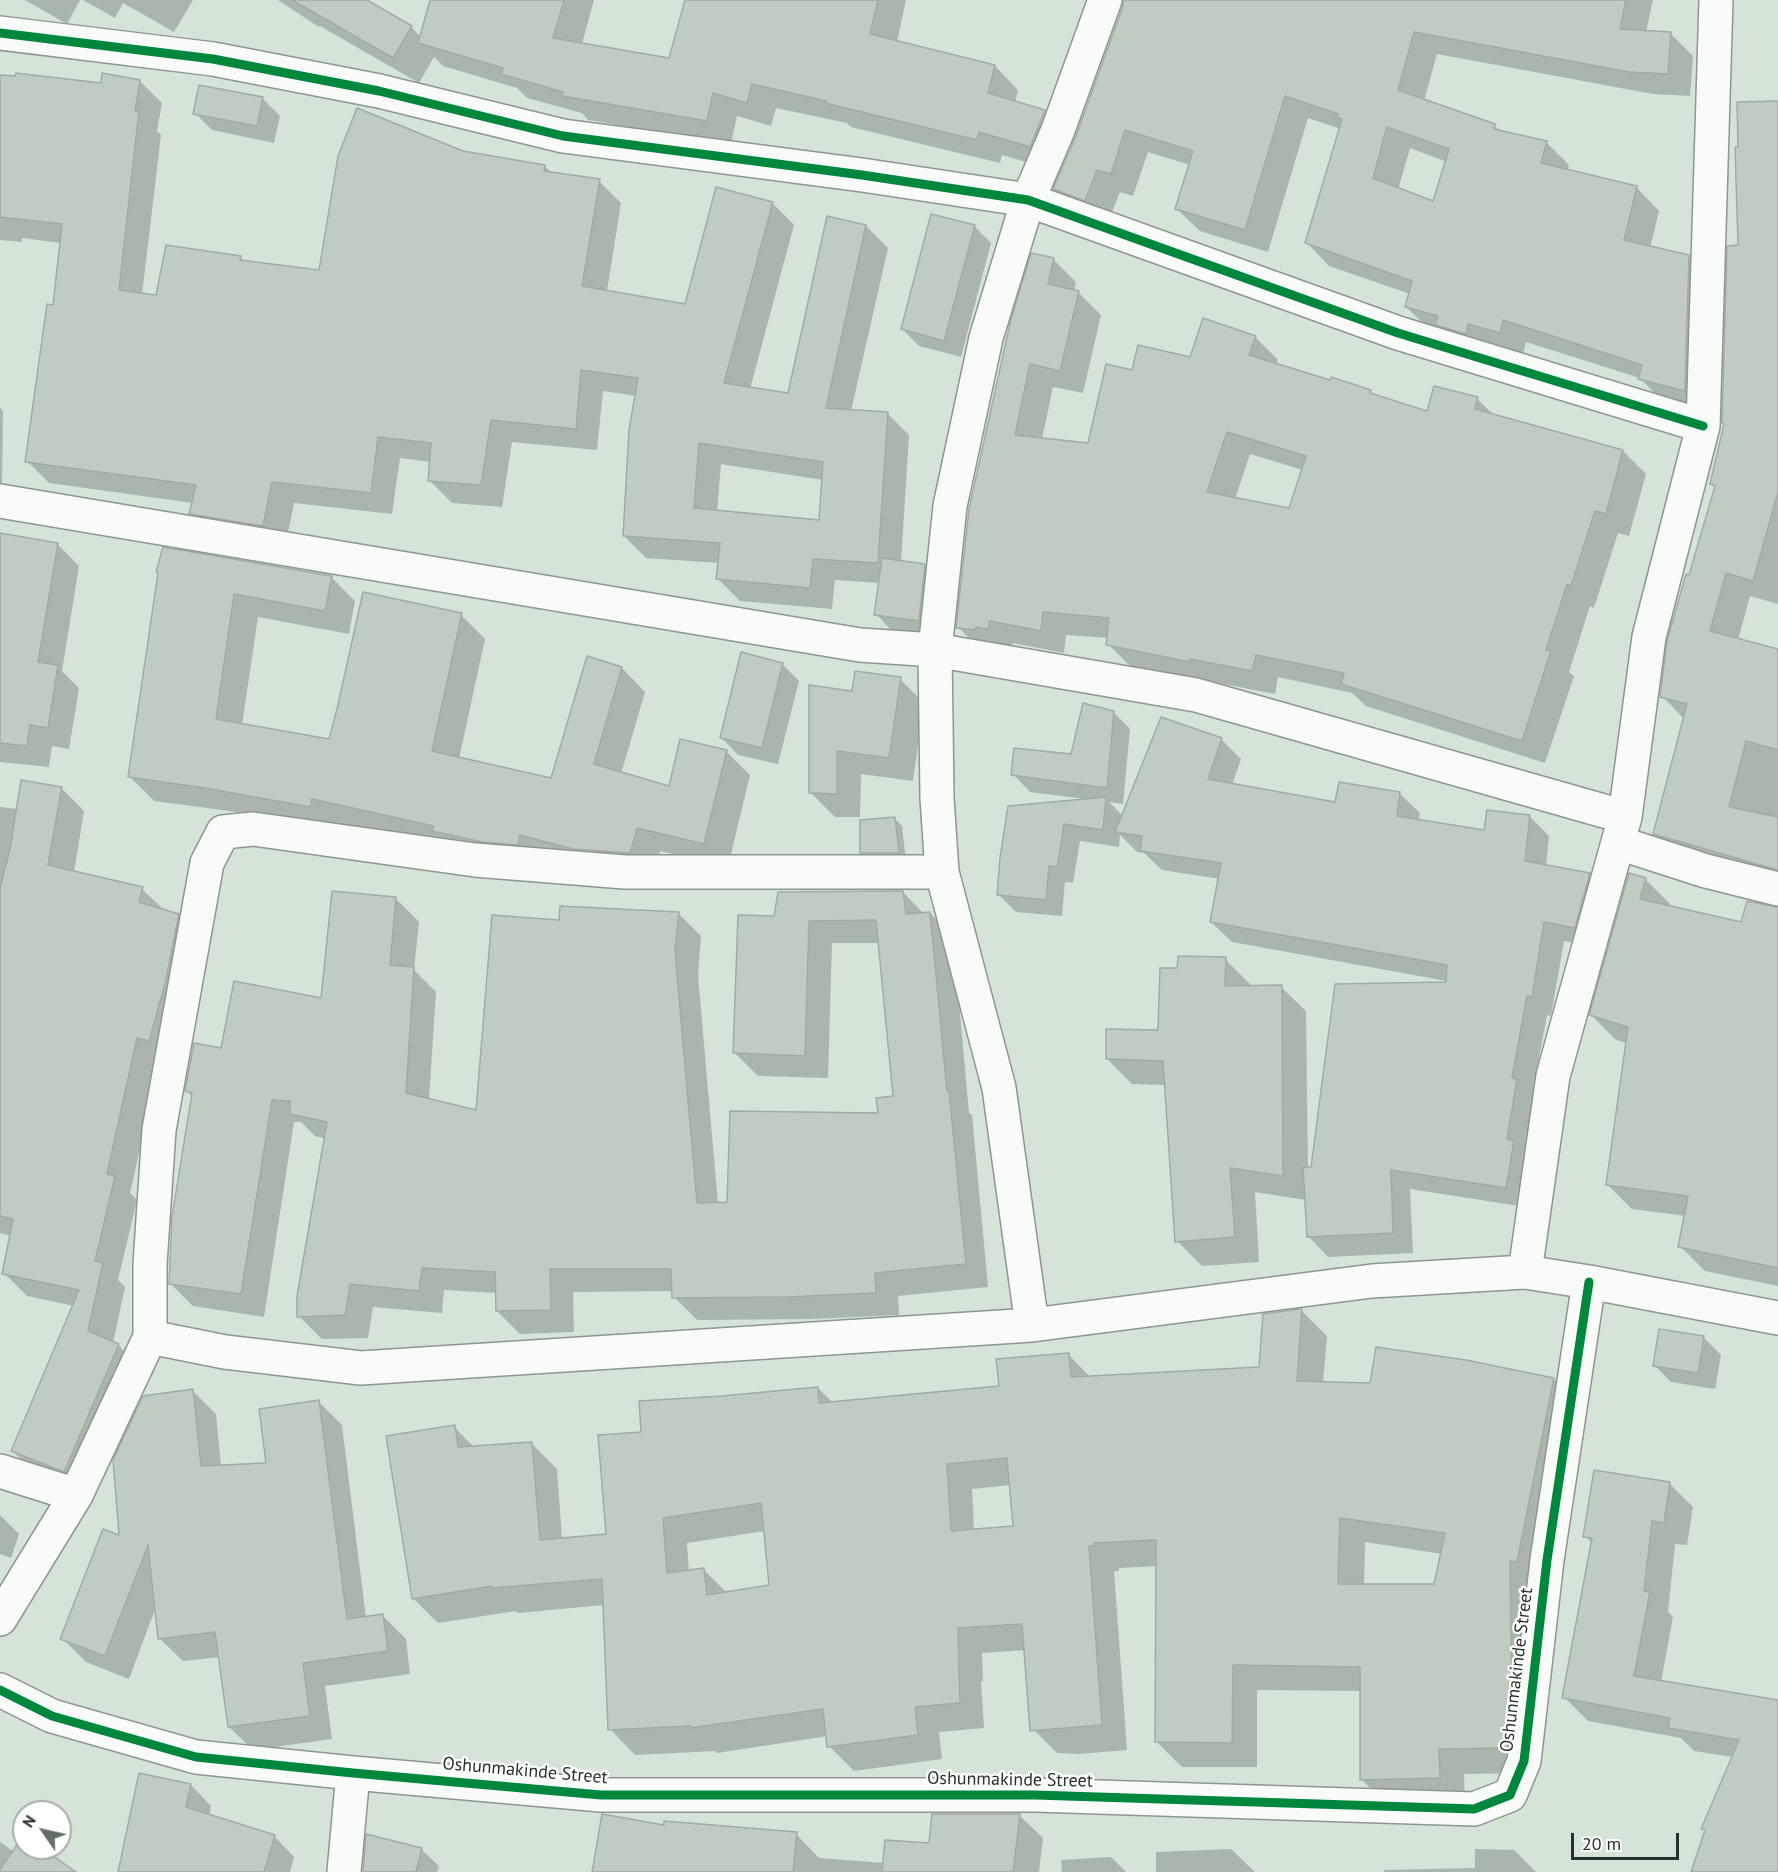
<!DOCTYPE html>
<style>
body{margin:0}
#map{position:relative;width:1778px;height:1872px;overflow:hidden;background:#d5e4d7;font-family:"PT Sans",sans-serif}
canvas{display:block}
.north{position:absolute;left:12px;top:1800px;width:60px;height:60px;box-sizing:border-box;background:#fff;border:2px solid #a8ada9;border-radius:50%;rotate:304deg;font-size:16px;font-weight:700;line-height:24px;text-align:center;color:#263128}
.north::after{content:'';display:block;margin:auto;width:21px;height:27px;background:#637065;clip-path:polygon(50% 0,100% 100%,50% 72%,0 100%)}
.scale{position:absolute;left:1571px;top:1833px;width:108px;height:27px;box-sizing:border-box;border:3px solid #263128;border-top:0;padding-left:8px;font-size:18px;line-height:21px;white-space:nowrap;color:#263128;-webkit-text-stroke:4px #fff;paint-order:stroke}
</style>
<div id="map">
<canvas width="1778" height="1872"></canvas>
<div class="north">N</div>
<div class="scale">20 m</div>
</div>
<script>
const c = document.querySelector('canvas').getContext('2d');
c.lineJoin = 'round';
function fillPath(path, color) { c.fillStyle = color; c.fill(path, 'evenodd'); }
const toPath = rows => new Path2D(rows.map(r => 'M' + r).join(''));
function stroke(path, color, width, dash) { c.strokeStyle = color; c.lineWidth = width; c.lineCap = dash ? 'butt' : 'round'; c.setLineDash(dash || []); c.stroke(path); }
function drawText(font, color, halo, rows, align = 'center') {
  c.font = font + ' "PT Sans",sans-serif'; c.lineWidth = 4.5; c.setLineDash([]); c.textBaseline = 'middle'; c.strokeStyle = halo; c.fillStyle = color; for (const [text, x, y, turn = 0] of rows) {
    c.save(); c.translate(x, y); c.rotate((+turn || 0) * Math.PI / 180); c.textAlign = isNaN(turn) ? turn : align; if (halo) c.strokeText(text, 0, 0); c.fillText(text, 0, 0); c.restore();
  }
}
fillPath(toPath([
 [25,0,80,0,67,24],
 [83,0,193,0,174,32,123,3,115,18],
 [278,0,364,0,411,27,421,37,432,0,594,0,582,44,670,60,686,0,906,0,897,42,995,66,1018,90,1015,103,1045,111,1068,135,1054,170,1002,155,1000,163,851,127,847,123,776,108,771,126,737,116,731,144,588,120,582,113,527,98,517,88,443,66,434,57,419,83,320,26,319,27],
 [1135,0,1653,0,1646,32,1671,34,1693,56,1690,96,1653,94,1437,54,1424,101,1494,125,1501,132,1546,142,1569,165,1567,171,1637,188,1659,211,1650,248,1689,256,1712,279,1708,413,1663,402,1640,378,1526,342,1523,354,1429,329,1406,307,1410,294,1329,266,1307,243,1341,129,1308,118,1268,252,1200,231,1177,209,1190,165,1148,152,1133,196,1120,192,1108,222,1078,211,1055,189],
 [1410,148,1447,162,1434,203,1398,190],
 [0,76,102,85,140,81,162,103,157,131,161,135,142,295,157,297,240,257,245,262,320,272,462,152,544,166,552,173,599,181,621,203,607,291,686,306,772,203,794,225,750,389,789,395,866,226,888,248,851,411,887,413,909,435,901,562,924,566,942,583,936,637,893,632,876,614,880,583,835,580,832,609,740,601,718,579,719,563,646,558,624,536,636,396,603,391,597,450,512,442,502,507,452,503,430,481,431,462,400,458,392,514,294,503,285,547,213,535,191,513,193,503,49,483,27,461,54,306,62,243,22,238,22,242,0,240],
 [721,464,823,480,820,522,717,512],
 [263,99,280,116,274,143,212,130,195,113],
 [1778,103,1778,604,1750,596,1738,640,1778,651,1778,886,1680,858,1655,834,1685,720,1662,696,1690,577,1716,488,1712,484,1725,425,1740,247,1740,149],
 [974,226,991,243,961,357,919,346,902,329],
 [1053,259,1076,282,1074,291,1078,292,1101,315,1083,393,1053,387,1042,439,1089,444,1133,372,1191,359,1255,337,1278,360,1276,365,1370,391,1375,396,1428,413,1477,399,1495,416,1623,451,1646,474,1629,536,1618,533,1594,608,1590,606,1569,672,1574,676,1545,763,1366,706,1352,693,1278,677,1275,694,1213,682,1213,684,1131,667,1108,644,1108,638,1066,635,1064,653,1013,643,1011,651,981,650,958,627],
 [1250,454,1303,470,1290,510,1235,499],
 [0,408,3,411,2,488,0,488],
 [57,544,79,566,62,671,79,688,69,749,52,746,49,767,0,762,0,552],
 [160,574,331,577,355,601,349,634,258,617,242,725,330,740,461,615,485,639,459,759,552,780,622,668,645,692,621,774,670,788,726,751,750,775,728,867,660,851,654,876,451,848,335,822,334,830,230,811,154,801,130,777],
 [782,664,799,681,778,764,738,755,721,737],
 [900,679,924,703,913,781,861,774,860,817,835,817,811,793,854,693],
 [1113,712,1130,729,1123,804,1109,802,1123,816,1221,739,1241,759,1232,785,1337,804,1399,793,1420,813,1418,821,1485,832,1529,816,1549,836,1546,866,1589,874,1609,894,1595,947,1564,941,1551,1016,1547,1015,1532,1096,1537,1101,1526,1207,1410,1189,1413,1253,1328,1257,1308,1236,1306,1200,1255,1192,1259,1262,1202,1266,1177,1241,1166,1085,1132,1084,1107,1059,1159,1032,1179,970,1225,959,1250,984,1250,987,1281,987,1306,1011,1308,1169,1312,1169,1452,982,1232,942,1211,922,1220,879,1162,870,1144,853,1137,852,1120,835,1119,847,1080,841,1073,883,1065,882,1062,916,1016,912,999,895,1085,799,1030,792,1013,774,1072,755],
 [61,788,84,811,74,872,142,889,165,911,178,915,201,938,160,1060,130,1193,137,1200,118,1280,125,1287,113,1343,118,1345,141,1368,88,1494,36,1474,13,1451,74,1306,27,1296,4,1273,11,1236,0,1233,0,807,18,809],
 [894,818,902,826,906,861,869,861,861,853],
 [1645,879,1670,904,1669,907,1742,924,1778,923,1778,1286,1705,1271,1680,1246,1686,1216,1632,1209,1607,1184,1627,1043,1616,1040,1591,1015],
 [903,892,924,914,930,913,953,936,969,1113,972,1115,988,1287,898,1296,899,1315,811,1319,697,1320,674,1297,673,1291,573,1292,574,1332,520,1334,497,1311,497,1293,444,1290,442,1313,373,1307,368,1338,322,1339,299,1316,326,1139,315,1136,301,1122,294,1122,264,1317,193,1306,170,1283,192,1097,187,1091,222,1050,322,1000,396,899,419,922,414,970,436,992,429,1100,477,1111,561,921,678,913,701,936,698,975,718,1204,728,1204,879,1114,894,1098,880,943,832,943,828,1078,758,1076,735,1053,775,918],
 [1302,1311,1327,1336,1323,1383,1372,1385,1554,1379,1579,1404,1531,1773,1464,1774,1465,1803,1387,1805,1361,1779,1362,1691,1257,1690,1257,1767,1182,1767,1157,1742,1158,1566,1119,1568,1119,1571,1114,1571,1127,1750,1078,1754,1057,1753,1032,1728,1026,1650,982,1653,983,1681,981,1681,984,1728,939,1732,942,1759,854,1771,829,1746,828,1736,717,1753,715,1751,635,1755,610,1729,604,1605,518,1613,516,1611,438,1623,413,1598,454,1427,475,1448,531,1443,557,1469,562,1539,607,1535,642,1433,722,1398,818,1388,833,1403,1000,1387,1068,1354,1091,1378,1261,1368],
 [1011,1485,1015,1527,974,1530,972,1489],
 [765,1531,771,1587,727,1593,704,1570,689,1572,687,1543],
 [1365,1542,1442,1554,1435,1585,1364,1586],
 [1704,1338,1721,1355,1715,1389,1671,1382,1654,1365],
 [193,1391,216,1414,221,1466,268,1464,319,1402,342,1425,366,1618,382,1615,406,1639,410,1674,325,1686,332,1739,253,1750,229,1727,220,1657,183,1661,159,1638,156,1607,129,1679,86,1662,62,1638,121,1538],
 [1669,1483,1693,1507,1687,1545,1675,1544,1668,1612,1673,1617,1661,1682,1778,1701,1778,1872,1692,1872,1706,1832,1702,1828,1733,1757,1694,1751,1681,1738,1588,1721,1564,1697,1593,1544,1585,1536],
 [0,1515,19,1534,11,1558,0,1554],
 [191,1785,211,1806,209,1816,274,1836,294,1857,290,1872,120,1872],
 [1019,1815,1043,1838,1039,1872,594,1872,665,1827,796,1834,819,1858,885,1863,930,1845],
 [24,1838,24,1848,39,1848,73,1872,0,1872,0,1842,14,1852],
 [421,1849,439,1866,437,1872,364,1872],
 [1231,1849,1255,1872,1156,1872,1156,1852],
 [1475,1849,1514,1850,1536,1872,1384,1872,1384,1870,1475,1868],
 [1111,1857,1126,1872,1062,1872,1061,1860]
]), '#0003');
const building = toPath([
 [292,0,367,0,412,26,393,58,292,0],
 [430,0,564,0,553,38,669,58,685,0,878,0,870,34,995,65,988,93,1045,110,1030,147,979,132,977,140,825,103,826,101,752,84,747,103,713,93,707,121,562,96,563,92,501,74,503,68,418,43,430,0],
 [1123,0,1626,0,1620,29,1671,32,1668,74,1629,72,1414,32,1398,90,1495,124,1494,129,1547,141,1541,163,1637,186,1624,240,1689,255,1685,391,1638,379,1642,365,1503,320,1500,333,1468,324,1466,334,1435,325,1438,316,1405,307,1412,281,1305,243,1342,119,1337,118,1338,114,1285,96,1245,230,1175,209,1193,151,1125,130,1111,174,1097,170,1085,201,1053,189,1076,136,1123,6,1123,0],
 [1387,127,1449,149,1433,201,1373,178,1387,127],
 [16,73,101,83,102,73,140,80,135,111,139,111,119,290,156,295,166,245,241,256,240,260,319,270,338,156,357,108,463,151,545,165,544,171,600,179,582,286,685,304,716,187,773,202,724,383,788,393,827,216,866,225,826,408,888,412,878,563,813,559,810,588,716,579,720,543,623,536,629,430,638,378,581,370,576,429,491,420,481,485,428,481,431,443,378,437,371,493,272,482,263,526,189,514,196,485,25,462,47,304,53,305,62,224,0,217,0,75,15,76,16,73],
 [699,443,823,462,819,520,694,508,699,443],
 [199,85,263,97,257,126,193,114,199,85],
 [1778,101,1778,492,1753,581,1726,573,1710,631,1778,649,1778,750,1746,741,1729,807,1778,817,1778,870,1653,834,1687,704,1660,697,1667,641,1686,574,1689,575,1715,486,1710,484,1724,424,1722,423,1727,246,1738,245,1735,147,1738,147,1737,102,1778,101],
 [931,214,975,225,944,341,901,329,931,214],
 [1031,253,1054,258,1048,284,1079,291,1060,371,1030,364,1015,435,1088,443,1106,364,1132,370,1138,345,1190,357,1203,318,1256,336,1249,355,1330,380,1331,377,1371,390,1370,393,1427,411,1434,386,1478,397,1475,409,1623,450,1606,514,1595,511,1571,586,1567,584,1546,650,1551,651,1522,741,1341,684,1344,673,1256,655,1252,671,1190,659,1190,662,1106,645,1109,618,1043,612,1041,631,990,621,988,629,976,627,975,630,956,628,969,509,1011,319,1031,253],
 [1227,432,1306,456,1289,508,1207,492,1227,432],
 [0,533,58,543,38,662,58,665,48,728,30,725,27,746,0,743,0,533],
 [163,547,332,576,325,611,234,594,216,719,329,739,337,709,363,592,462,613,432,751,551,778,587,656,622,667,594,764,669,786,680,739,727,750,704,844,637,828,630,853,573,849,520,835,518,845,482,842,432,831,433,826,312,799,310,807,205,788,128,777,158,573,156,572,163,547],
 [882,558,925,564,919,621,874,615,882,558],
 [741,652,783,663,762,748,720,738,741,652],
 [855,671,901,677,889,758,837,751,837,794,809,793,809,685,852,691,855,671],
 [1083,703,1114,711,1107,788,1011,775,1014,748,1071,754,1083,703],
 [1161,717,1222,738,1208,779,1335,802,1339,782,1400,792,1397,816,1484,830,1487,810,1530,815,1525,861,1590,873,1575,928,1544,922,1532,997,1527,996,1512,1078,1517,1079,1507,1139,1514,1141,1506,1188,1391,1170,1393,1233,1307,1237,1303,1167,1311,1167,1335,984,1446,982,1447,965,1210,922,1221,863,1140,851,1142,836,1115,832,1161,717],
 [21,780,62,787,48,865,143,887,139,902,179,914,165,984,149,1041,137,1038,107,1174,115,1176,95,1261,103,1263,88,1331,119,1344,64,1472,11,1451,79,1290,2,1274,13,1219,0,1216,0,889,10,849,21,780],
 [1106,797,1103,830,1064,824,1057,867,1049,866,1046,900,997,895,1000,858,1008,806,1106,797],
 [895,817,899,853,860,853,860,820,895,817],
 [1629,873,1646,878,1640,899,1741,922,1747,901,1778,907,1778,1268,1678,1247,1688,1196,1606,1185,1628,1027,1589,1015,1629,873],
 [332,891,396,897,390,965,414,967,406,1093,476,1110,492,915,559,920,560,906,679,912,675,951,697,1203,727,1202,730,1111,878,1113,876,1098,893,1096,876,920,809,921,805,1056,733,1053,738,915,774,916,778,892,903,891,906,914,930,912,947,1091,949,1091,966,1264,875,1273,876,1293,788,1297,672,1298,671,1269,550,1269,551,1310,496,1311,495,1272,422,1268,419,1291,350,1284,345,1315,297,1317,297,1296,327,1122,290,1114,290,1101,272,1100,241,1294,169,1284,172,1217,192,1093,185,1091,194,1043,221,1048,234,981,321,998,332,891],
 [1178,956,1226,957,1225,986,1282,985,1283,1176,1230,1168,1235,1237,1175,1242,1163,1061,1106,1059,1106,1029,1158,1030,1160,968,1177,968,1178,956],
 [1300,1309,1302,1309,1297,1381,1370,1383,1376,1347,1466,1360,1554,1378,1517,1562,1510,1561,1512,1700,1507,1748,1439,1749,1440,1778,1360,1780,1360,1667,1233,1665,1232,1743,1155,1742,1156,1540,1094,1543,1095,1546,1089,1546,1102,1725,1030,1731,1022,1624,958,1628,960,1703,915,1707,918,1735,827,1747,823,1709,690,1728,690,1726,608,1730,602,1579,492,1588,492,1586,412,1599,386,1436,455,1425,458,1447,532,1442,540,1540,606,1534,598,1435,641,1432,639,1401,722,1396,818,1387,819,1403,999,1386,996,1359,1069,1353,1071,1377,1259,1367,1263,1314,1300,1309],
 [1007,1458,1013,1526,951,1531,947,1464,1007,1458],
 [761,1503,769,1585,707,1595,704,1568,667,1573,663,1518,761,1503],
 [1340,1518,1445,1533,1434,1584,1338,1584,1340,1518],
 [1659,1329,1704,1336,1698,1373,1653,1366,1659,1329],
 [193,1389,201,1466,266,1463,259,1409,319,1400,347,1619,383,1614,388,1651,303,1663,310,1716,228,1727,215,1632,158,1639,148,1545,105,1656,60,1639,103,1529,119,1535,113,1460,143,1396,193,1389],
 [1594,1470,1670,1482,1664,1523,1652,1521,1644,1591,1650,1592,1634,1676,1778,1700,1778,1872,1691,1872,1705,1830,1701,1829,1739,1740,1668,1728,1670,1718,1562,1698,1592,1538,1583,1537,1594,1470],
 [139,1773,191,1784,186,1807,275,1835,264,1872,118,1872,139,1773],
 [602,1814,664,1825,664,1821,797,1832,793,1872,592,1872,602,1814],
 [932,1814,1020,1814,1013,1872,882,1872,885,1840,929,1843,932,1814],
 [366,1834,422,1848,416,1872,363,1872,366,1834],
 [24,1835,24,1848,42,1848,76,1872,0,1872,0,1869,24,1835]
]);
fillPath(building, '#c0cbc1');
stroke(building, '#a1aca3', 1.5);
const minor = toPath([
 [0,33,213,59,379,91,563,136,862,175,1028,200,1398,333,1703,426],
 [0,501,860,645,935,650,1196,695,1625,817],
 [1619,843,1706,871,1778,889],
 [1525,1272,1553,1076,1625,817,1649,637,1703,426,1716,0],
 [1032,1325,999,1088,942,872,937,798,935,650,950,506,986,338,1028,200,1058,130,1105,0],
 [150,1337,225,1352,361,1368,1032,1325,1372,1281,1525,1272,1589,1282,1778,1318],
 [0,1471,76,1495],
 [0,1619,76,1495,150,1337,150,1264,159,1130,207,863,223,832,253,829,475,860,625,872,942,872],
 [0,1690,52,1716,196,1757,353,1773,601,1795,1035,1795,1474,1809,1510,1795,1524,1761,1547,1560,1589,1282],
 [344,1872,353,1773]
]);
stroke(minor, '#8c978e', 36);
stroke(minor, '#f9fbf9', 33);
stroke(toPath([
 [0,33,213,59,379,91,563,136,862,175,1028,200,1398,333,1703,426],
 [0,1690,52,1716,196,1757,353,1773,601,1795,1035,1795,1474,1809,1510,1795,1524,1761,1547,1560,1589,1282]
]), '#00873e', 9);
drawText('18px', '#263128', '#fff', [
 ["Oshunmakinde Street",1517,1670,-83],
 ["Oshunmakinde Street",525,1771,5],
 ["Oshunmakinde Street",1010,1780,1]
]);
</script>
